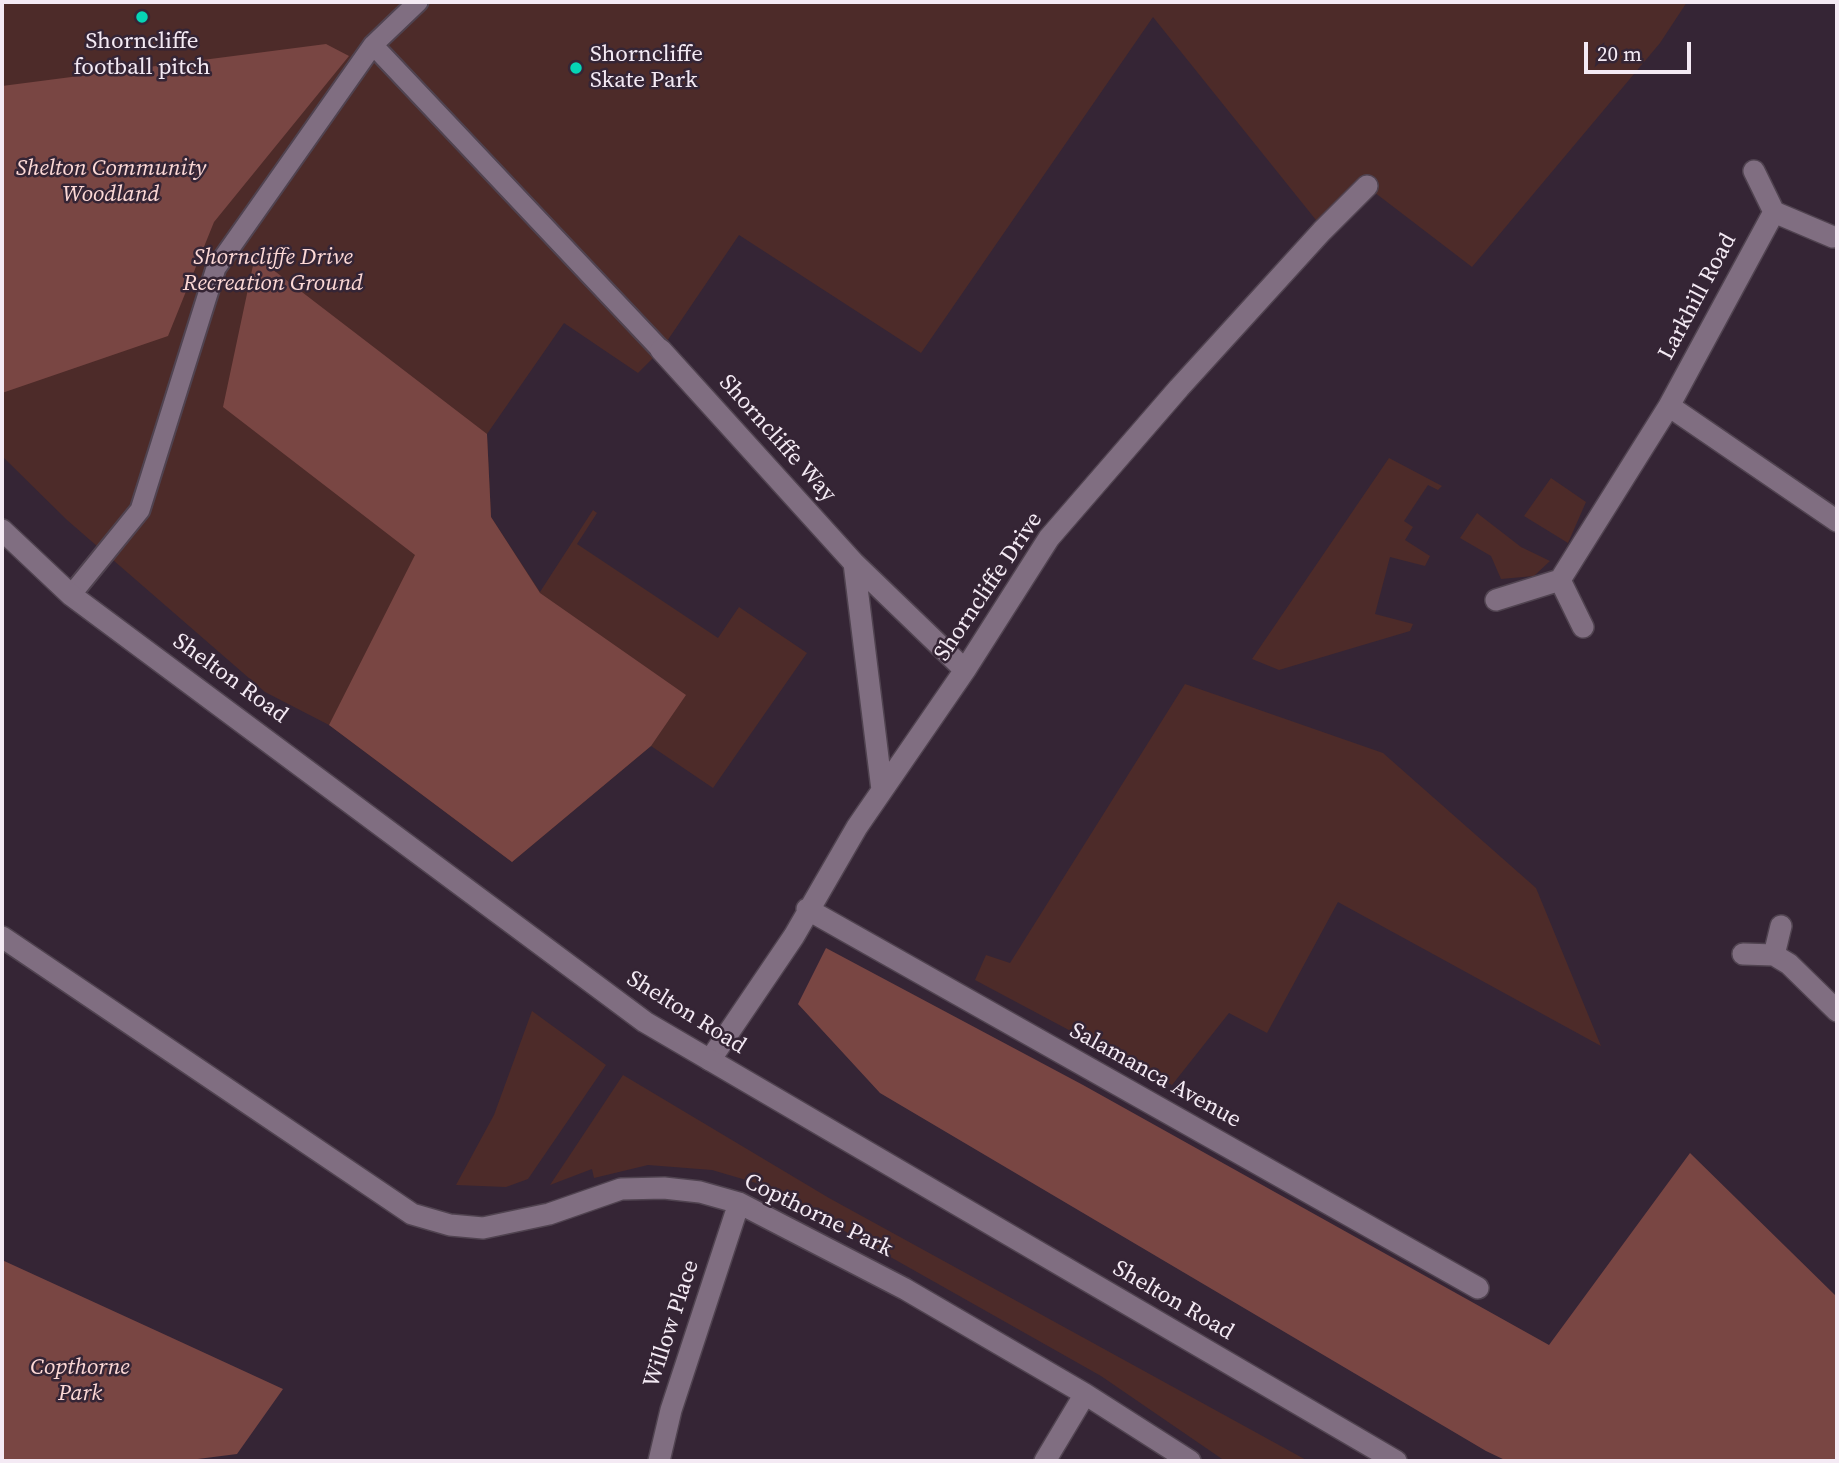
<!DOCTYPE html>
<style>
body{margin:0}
#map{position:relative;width:1839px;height:1463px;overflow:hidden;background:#352535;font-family:"Source Serif 4",serif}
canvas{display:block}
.frame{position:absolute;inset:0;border:4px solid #f4eaf4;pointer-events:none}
.scale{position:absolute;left:1584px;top:42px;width:107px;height:32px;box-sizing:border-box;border:4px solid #f4eaf4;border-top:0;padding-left:9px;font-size:21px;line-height:24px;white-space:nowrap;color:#f4eaf4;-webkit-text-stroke:5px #352535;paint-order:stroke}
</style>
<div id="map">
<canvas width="1839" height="1463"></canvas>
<div class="frame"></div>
<div class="scale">20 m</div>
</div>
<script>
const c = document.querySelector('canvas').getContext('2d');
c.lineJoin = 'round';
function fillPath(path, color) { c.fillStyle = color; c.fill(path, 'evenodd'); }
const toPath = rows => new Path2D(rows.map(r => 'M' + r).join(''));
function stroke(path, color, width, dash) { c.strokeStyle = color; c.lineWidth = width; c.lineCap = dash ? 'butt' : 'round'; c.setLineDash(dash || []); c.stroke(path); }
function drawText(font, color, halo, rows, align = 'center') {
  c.font = font + ' "Source Serif 4",serif'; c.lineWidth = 5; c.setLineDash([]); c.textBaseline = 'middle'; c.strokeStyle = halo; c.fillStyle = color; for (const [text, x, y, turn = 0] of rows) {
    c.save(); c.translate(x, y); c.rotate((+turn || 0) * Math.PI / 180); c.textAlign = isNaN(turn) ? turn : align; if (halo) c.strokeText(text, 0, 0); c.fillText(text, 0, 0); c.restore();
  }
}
fillPath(toPath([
 [2,2,1687,2,1660,43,1472,267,1374,192,1328,235,1153,17,921,353,739,235,661,350,638,373,564,323,487,434,491,517,540,592,593,510,597,513,577,544,718,638,739,607,807,653,713,788,651,746,512,862,329,725,265,692,67,520,2,456],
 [1389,458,1442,486,1438,490,1428,485,1404,521,1413,527,1405,540,1430,556,1425,566,1390,557,1375,614,1413,624,1410,631,1279,670,1252,659],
 [1551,478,1586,502,1568,543,1524,516],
 [1477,513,1521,547,1550,561,1534,576,1501,579,1491,556,1460,538],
 [1185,684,1383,753,1536,888,1601,1046,1338,902,1267,1033,1229,1013,1172,1085,975,980,986,955,1010,963],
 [532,1011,606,1065,528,1179,506,1187,456,1185,494,1115],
 [623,1075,829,1198,1308,1461,1225,1461,1101,1376,763,1185,712,1170,648,1165,594,1178,592,1169,550,1185]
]), '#4d2b29');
fillPath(toPath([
 [326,44,349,56,214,222,168,336,2,393,2,86],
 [255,256,487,434,491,517,540,593,686,695,651,746,512,862,329,725,415,555,223,407],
 [826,948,1083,1085,1549,1345,1690,1153,1837,1297,1837,1461,1507,1461,1486,1451,880,1093,798,1004],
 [2,1260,157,1331,283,1389,237,1454,182,1461,2,1461]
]), '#794643');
const lane = toPath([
 [373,45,661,350],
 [71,595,140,510,216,268,373,45,418,2]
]);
const street = toPath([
 [1754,171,1774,212,1833,237],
 [1774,212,1669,406,1837,521],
 [661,350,854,563,965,670],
 [854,563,882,790],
 [1496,600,1560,580],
 [1583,627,1560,580,1669,406],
 [807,909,1478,1288],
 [2,937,412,1214,450,1225,483,1228,549,1214,621,1189,664,1188,700,1192,739,1203,905,1289,1085,1394,1190,1461],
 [1743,954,1774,955,1789,964,1837,1011],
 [1774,955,1781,926],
 [710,1060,794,936,857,827,965,670,1049,538,1179,388,1322,231,1367,186],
 [659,1461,671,1410,739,1203],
 [1045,1461,1085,1394]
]);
const secondary = toPath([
 [2,530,71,595,645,1022,1396,1461]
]);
stroke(lane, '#504350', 23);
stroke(street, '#504350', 24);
stroke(secondary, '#504350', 24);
stroke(lane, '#806e81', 19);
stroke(street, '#806e81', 21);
stroke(secondary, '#806e81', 21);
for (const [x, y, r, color] of [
 [142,17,7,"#06d5b6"],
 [576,68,7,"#06d5b6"]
]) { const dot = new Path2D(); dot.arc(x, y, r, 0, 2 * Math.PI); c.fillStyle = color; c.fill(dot); stroke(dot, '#352535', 2.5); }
drawText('23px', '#f4eaf4', '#352535', [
 ["Shorncliffe",142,42],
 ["football pitch",142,68],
 ["Shorncliffe",590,55,"left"],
 ["Skate Park",590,81,"left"]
]);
drawText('italic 23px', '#fdd9d6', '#352535', [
 ["Shelton Community",111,169],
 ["Woodland",111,195],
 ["Shorncliffe Drive",273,258],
 ["Recreation Ground",273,284],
 ["Copthorne",80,1368],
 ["Park",80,1394]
]);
drawText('23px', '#f4eaf4', '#352535', [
 ["Larkhill Road",1698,297,-62],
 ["Shorncliffe Way",777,439,48],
 ["Shorncliffe Drive",989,587,-56],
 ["Shelton Road",230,679,36],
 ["Shelton Road",686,1013,32],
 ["Salamanca Avenue",1155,1076,29],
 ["Copthorne Park",818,1216,26],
 ["Shelton Road",1173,1301,30],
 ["Willow Place",672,1324,-72]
]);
</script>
